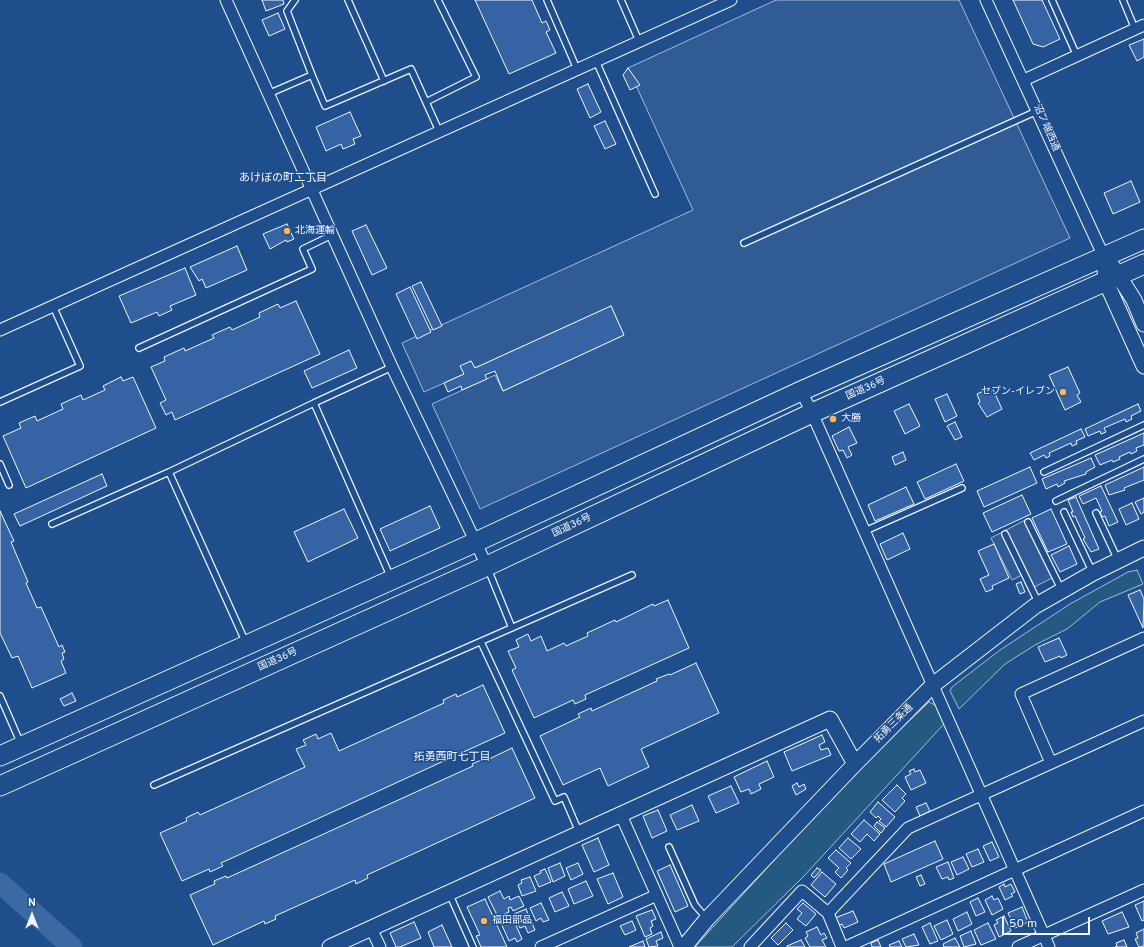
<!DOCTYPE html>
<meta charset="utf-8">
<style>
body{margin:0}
#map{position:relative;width:1144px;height:947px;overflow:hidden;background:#1f4e8c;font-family:Overpass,sans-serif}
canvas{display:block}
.north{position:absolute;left:12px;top:895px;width:40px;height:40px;-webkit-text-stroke:3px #1f4e8c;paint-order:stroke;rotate:0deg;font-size:11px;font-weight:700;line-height:16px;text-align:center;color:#f2f6ff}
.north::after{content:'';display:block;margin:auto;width:14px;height:18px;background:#f2f6ff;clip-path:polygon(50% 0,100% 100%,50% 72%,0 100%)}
.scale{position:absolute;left:1002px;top:917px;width:88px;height:18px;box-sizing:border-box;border:2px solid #f2f6ff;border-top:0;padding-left:5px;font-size:12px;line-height:14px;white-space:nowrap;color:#f2f6ff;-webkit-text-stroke:3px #1f4e8c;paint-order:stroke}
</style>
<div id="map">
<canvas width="1144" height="947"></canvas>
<div class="north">N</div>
<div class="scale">50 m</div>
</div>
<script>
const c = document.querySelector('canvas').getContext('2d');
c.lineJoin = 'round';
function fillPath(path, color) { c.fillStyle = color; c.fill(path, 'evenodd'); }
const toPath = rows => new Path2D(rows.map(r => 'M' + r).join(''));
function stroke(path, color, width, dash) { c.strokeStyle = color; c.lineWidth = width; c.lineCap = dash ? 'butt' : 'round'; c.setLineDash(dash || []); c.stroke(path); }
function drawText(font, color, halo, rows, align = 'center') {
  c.font = font + ' Overpass,"Noto Sans JP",sans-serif'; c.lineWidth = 3; c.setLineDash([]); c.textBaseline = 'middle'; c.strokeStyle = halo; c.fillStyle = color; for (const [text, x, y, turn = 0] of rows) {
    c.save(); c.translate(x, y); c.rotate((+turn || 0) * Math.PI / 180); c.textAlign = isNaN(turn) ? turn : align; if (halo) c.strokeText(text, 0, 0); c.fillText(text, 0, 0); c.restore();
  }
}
const green = toPath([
 [1137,570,1143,584,1100,602,1067,629,1035,645,1005,664,959,709,950,691,952,687,1000,650,1070,604,1128,572,1137,570],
 [929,702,937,706,944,724,803,877,732,947,695,947,849,778,929,702]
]);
fillPath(green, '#245a82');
stroke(green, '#a8bbd7', 1);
const parking = toPath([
 [776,0,959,0,1070,238,480,509,432,404,495,375,503,391,624,335,611,306,475,368,471,361,461,366,464,374,424,392,402,343,693,210,628,68,776,0],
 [1027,519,1056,576,1030,589,1022,575,1012,580,991,538,1027,519]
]);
fillPath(parking, '#305b95');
stroke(parking, '#a8bbd7', 1);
stroke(toPath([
 [0,883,72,947]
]), '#3b69a3', 21);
const building = toPath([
 [262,0,283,0,284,4,266,11,262,0],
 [475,0,532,0,542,23,546,21,550,30,546,32,556,53,509,74,475,0],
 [1013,0,1042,0,1060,39,1043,47,1033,44,1013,0],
 [278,13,285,29,269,36,262,20,278,13],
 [1144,39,1144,57,1137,61,1129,45,1144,39],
 [628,68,640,85,630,90,623,75,628,68],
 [588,84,601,112,590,118,577,89,588,84],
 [350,112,361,136,353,139,355,144,343,149,341,144,326,151,316,127,350,112],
 [605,121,616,144,605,149,594,126,605,121],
 [1131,181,1140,202,1113,214,1104,193,1131,181],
 [287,224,294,239,287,242,286,240,270,249,263,234,287,224],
 [366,225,387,268,372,275,352,231,366,225],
 [237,246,247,270,206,288,202,279,199,281,190,267,237,246],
 [185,268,196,295,170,306,172,310,159,316,157,312,131,323,119,296,185,268],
 [421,282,442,326,433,330,412,286,421,282],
 [410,287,431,332,417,339,396,294,410,287],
 [296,301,320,354,175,420,172,412,166,415,160,403,166,400,151,367,165,361,164,357,184,348,185,351,214,338,212,335,230,327,232,330,260,317,259,313,278,304,280,308,296,301],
 [611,306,624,335,503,391,495,371,485,375,487,379,462,390,461,386,448,392,444,383,464,374,460,366,471,361,475,368,611,306],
 [349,350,357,368,312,388,304,371,349,350],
 [1068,367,1080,393,1077,395,1081,402,1065,410,1049,375,1068,367],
 [121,377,123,381,133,377,156,428,26,488,3,436,21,428,19,423,35,416,37,421,63,409,61,404,81,395,83,400,105,390,103,386,121,377],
 [992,387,1002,409,987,417,978,403,980,402,977,394,992,387],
 [947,394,957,416,945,422,935,399,947,394],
 [909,404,920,426,905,434,894,411,909,404],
 [1138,404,1141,411,1131,416,1132,419,1126,422,1125,419,1104,428,1106,432,1101,434,1100,431,1088,436,1085,429,1138,404],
 [955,422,962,437,955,440,947,426,955,422],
 [849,427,857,443,848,447,852,455,847,458,843,450,839,451,832,436,849,427],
 [1081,429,1085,437,1076,441,1077,444,1072,446,1071,443,1049,453,1050,456,1046,458,1044,455,1034,460,1030,453,1081,429],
 [1144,433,1144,445,1136,448,1137,451,1131,454,1130,452,1119,457,1120,459,1113,462,1112,460,1100,465,1095,455,1144,433],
 [903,452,906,460,895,465,892,457,903,452],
 [1091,458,1095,467,1086,472,1086,474,1064,481,1065,483,1058,487,1057,484,1046,489,1042,479,1091,458],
 [956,464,964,481,925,499,917,482,956,464],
 [1030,467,1037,483,984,507,977,491,1030,467],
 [1144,467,1144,480,1124,488,1125,490,1109,495,1105,485,1144,467],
 [102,474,107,486,20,526,14,514,102,474],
 [1101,486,1118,522,1109,526,1105,516,1102,517,1100,512,1102,511,1096,498,1083,504,1079,496,1101,486],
 [906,487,914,504,875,521,868,505,906,487],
 [1022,495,1031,514,992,532,983,513,1022,495],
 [1076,497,1099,549,1091,552,1083,539,1085,538,1075,516,1073,517,1071,512,1073,512,1068,500,1076,497],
 [1144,498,1144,512,1141,514,1135,502,1144,498],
 [1132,503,1139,519,1126,525,1119,509,1132,503],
 [430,506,440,528,390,551,380,529,430,506],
 [344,509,358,538,308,562,294,532,344,509],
 [1051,509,1067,544,1048,552,1032,518,1051,509],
 [0,511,14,541,11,542,28,582,26,583,37,608,41,607,59,647,62,645,65,652,62,653,64,659,61,661,66,673,32,688,18,656,12,658,0,633,0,511],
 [903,533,910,549,887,560,880,544,903,533],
 [994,544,1009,578,992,586,993,589,986,592,980,579,989,575,978,551,994,544],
 [1069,546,1077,564,1060,572,1051,555,1069,546],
 [1021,582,1025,592,1020,594,1016,584,1021,582],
 [1140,590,1144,599,1143,628,1128,595,1140,590],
 [668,600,689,648,585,695,586,699,575,704,573,700,534,718,512,670,516,668,508,651,519,647,516,640,528,634,531,641,541,636,547,651,564,643,566,646,588,636,587,633,615,620,616,622,653,604,654,606,668,600],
 [1059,638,1067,655,1061,658,1060,656,1045,662,1038,647,1059,638],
 [696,663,719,713,641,749,649,767,608,786,600,768,563,785,540,736,580,717,578,714,591,708,592,711,657,681,656,679,669,674,670,675,696,663],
 [483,685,505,733,221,863,223,866,210,872,209,869,182,881,160,833,187,821,186,818,198,812,200,815,305,767,296,749,306,745,303,740,316,734,318,739,331,733,339,751,444,703,443,700,456,694,457,697,483,685],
 [72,693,76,701,64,706,60,699,72,693],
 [822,735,825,742,819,745,821,750,828,748,831,755,792,771,784,752,822,735],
 [512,748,535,798,367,875,368,878,356,884,355,880,275,916,276,919,265,924,264,921,213,945,190,895,215,884,214,881,226,876,227,878,473,766,472,764,486,758,487,760,512,748],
 [767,761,774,777,759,784,761,789,751,794,749,789,741,792,734,777,767,761],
 [914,769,915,772,920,770,926,783,911,790,905,777,911,774,909,771,914,769],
 [797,783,799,787,804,784,806,789,796,795,792,786,797,783],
 [897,785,906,794,902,798,905,801,895,812,882,800,897,785],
 [731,786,739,803,716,813,708,796,731,786],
 [878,802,895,817,886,827,879,821,881,819,878,816,876,818,870,812,878,802],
 [926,803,930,811,920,816,916,807,926,803],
 [692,805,699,821,677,830,670,815,692,805],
 [658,810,667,831,652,838,643,816,658,810],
 [864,820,880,834,874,841,867,834,860,842,851,834,864,820],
 [877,822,885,828,881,833,874,826,877,822],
 [598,838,609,865,594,872,582,845,598,838],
 [848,838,861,849,851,859,839,848,848,838],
 [935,841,943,859,891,882,884,864,935,841],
 [992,842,999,857,990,861,983,846,992,842],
 [978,849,984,862,972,867,966,854,978,849],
 [836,850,851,863,846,868,848,870,841,878,835,872,839,868,828,858,836,850],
 [963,857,969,869,957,875,951,862,963,857],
 [948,862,954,878,949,880,948,877,942,879,936,867,948,862],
 [560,863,565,876,553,882,548,868,560,863],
 [578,863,583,874,571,880,566,868,578,863],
 [670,865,688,906,675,912,657,871,670,865],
 [817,868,821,870,814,878,811,875,817,868],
 [545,869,551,882,539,887,534,876,541,873,540,871,545,869],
 [822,872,836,884,825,897,811,885,822,872],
 [613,873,623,897,608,904,597,879,613,873],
 [921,875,925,884,920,886,916,877,921,875],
 [530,877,536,891,522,896,518,885,522,883,521,880,530,877],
 [586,881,593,896,574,904,568,889,586,881],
 [1004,884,1005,887,1011,884,1015,892,1011,894,1013,896,1005,900,999,887,1004,884],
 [500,891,504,899,509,896,510,900,519,896,524,906,513,911,511,907,508,908,509,912,498,917,488,897,500,891],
 [562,892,569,906,555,912,549,898,562,892],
 [992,896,994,900,998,898,1003,909,992,915,985,900,992,896],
 [978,898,985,912,976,916,970,902,978,898],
 [485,899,507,947,481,947,476,936,480,935,467,907,485,899],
 [1144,901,1144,920,1142,921,1135,905,1144,901],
 [541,903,549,920,543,922,541,918,536,921,530,908,541,903],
 [803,903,816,914,806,926,797,919,802,913,797,909,803,903],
 [1022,907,1028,922,1015,928,1008,913,1022,907],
 [526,909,535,930,528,933,525,926,520,928,514,914,526,909],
 [652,910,656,919,651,921,653,926,650,928,652,934,645,937,636,916,652,910],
 [853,911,858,922,844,928,842,924,838,926,835,918,853,911],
 [967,912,972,924,958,931,953,919,967,912],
 [1122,912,1129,927,1108,934,1102,921,1122,912],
 [512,916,522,939,517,942,515,938,509,941,500,921,512,916],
 [1004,916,1011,931,999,937,994,925,998,923,996,920,1004,916],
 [947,920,953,934,941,940,934,926,947,920],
 [632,921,636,930,625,935,620,926,632,921],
 [414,922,421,938,400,947,396,947,390,933,414,922],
 [786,923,793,930,778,945,771,938,786,923],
 [930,923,938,941,930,944,922,927,930,923],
 [988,923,996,939,981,945,974,930,988,923],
 [442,925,452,947,434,947,428,932,442,925],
 [817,927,821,935,824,933,827,938,822,940,826,947,810,947,805,938,808,936,806,932,817,927],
 [1144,929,1144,946,1139,947,1135,939,1138,938,1136,933,1144,929],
 [971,931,976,944,964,947,960,936,971,931],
 [661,932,663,938,656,941,658,946,649,947,646,939,661,932],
 [914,934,919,945,906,947,902,939,914,934],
 [955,938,960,947,944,947,943,944,955,938],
 [801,940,805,947,787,947,787,946,801,940],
 [878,940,881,947,872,947,871,943,878,940],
 [1124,940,1127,947,1115,947,1117,946,1116,943,1124,940],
 [643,941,645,947,629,947,643,941],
 [899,941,902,947,890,947,889,945,899,941]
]);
fillPath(building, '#3563a3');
stroke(building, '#f2f6ff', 1);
const lane = toPath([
 [295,0,287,11,312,75],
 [348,0,384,81],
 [547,0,577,69],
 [621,0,639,41],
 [1052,0,1077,56],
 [1123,0,1135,29],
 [596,61,655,194],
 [268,94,312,75,325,106,411,69,439,131],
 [426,102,476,77,438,0],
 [744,243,1037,111],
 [139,348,312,269,303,249,332,235],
 [0,402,80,366,53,306],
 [0,464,9,485],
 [1044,472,1144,425],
 [1056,501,1144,459],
 [1064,512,1093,573],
 [1096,513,1118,560],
 [1028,522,1062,591],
 [52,524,169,472],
 [865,531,962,488],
 [1005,534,1039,604],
 [488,569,512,628],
 [391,578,314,403,392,367],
 [481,642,555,801,564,797,579,832],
 [246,643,169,472,314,403],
 [0,696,21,744],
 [154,785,632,575],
 [669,847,695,905,707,919],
 [449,893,473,947]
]);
const street = toPath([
 [226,0,392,367,487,566],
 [986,0,1104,257],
 [1024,80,1144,25],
 [0,330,731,0],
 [801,391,812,413,1049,947],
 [1051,763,1021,694,1144,638],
 [621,815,680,947],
 [828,913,908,828,1144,721],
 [371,928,380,947],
 [541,947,657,895],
 [750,947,802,891,828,913,842,947],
 [846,947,1144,811],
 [1018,947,1144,890]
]);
const secondary = toPath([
 [1104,257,1106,282,1144,366],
 [1113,267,1134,300,1144,324],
 [330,947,830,719,855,764],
 [684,947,707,919,855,764,933,685,1035,606,1093,573,1144,548]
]);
const highway = toPath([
 [0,756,476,542,801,391,1144,239],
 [0,786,487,566,812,413,1144,264]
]);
stroke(lane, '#f2f6ff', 8);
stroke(street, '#f2f6ff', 13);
stroke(secondary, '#f2f6ff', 17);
stroke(highway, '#f2f6ff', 21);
stroke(lane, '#1f4e8c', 5.5);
stroke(street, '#1f4e8c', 11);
stroke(secondary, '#1f4e8c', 15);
stroke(highway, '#1f4e8c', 19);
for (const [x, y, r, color] of [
 [287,231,4,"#ffb74d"],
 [1063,392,4,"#ffb74d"],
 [833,419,4,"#ffb74d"],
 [484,921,4,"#ffb74d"]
]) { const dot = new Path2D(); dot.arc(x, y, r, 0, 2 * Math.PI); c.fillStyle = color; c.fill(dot); stroke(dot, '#1f4e8c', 1.5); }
drawText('10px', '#f2f6ff', '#1f4e8c', [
 ["沼ノ端西通",1046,128,66],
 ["国道36号",866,389,-24],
 ["国道36号",572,526,-25],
 ["国道36号",278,660,-24],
 ["拓勇三条通",894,724,-45]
]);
drawText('10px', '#f2f6ff', '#1f4e8c', [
 ["北海運輸",295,231],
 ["セブン-イレブン",1055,392,"right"],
 ["大勝",841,419],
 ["福田部品",492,921]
], 'left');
drawText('11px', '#f2f6ff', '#1f4e8c', [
 ["あけぼの町二丁目",283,179],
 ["拓勇西町七丁目",452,758]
]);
</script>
